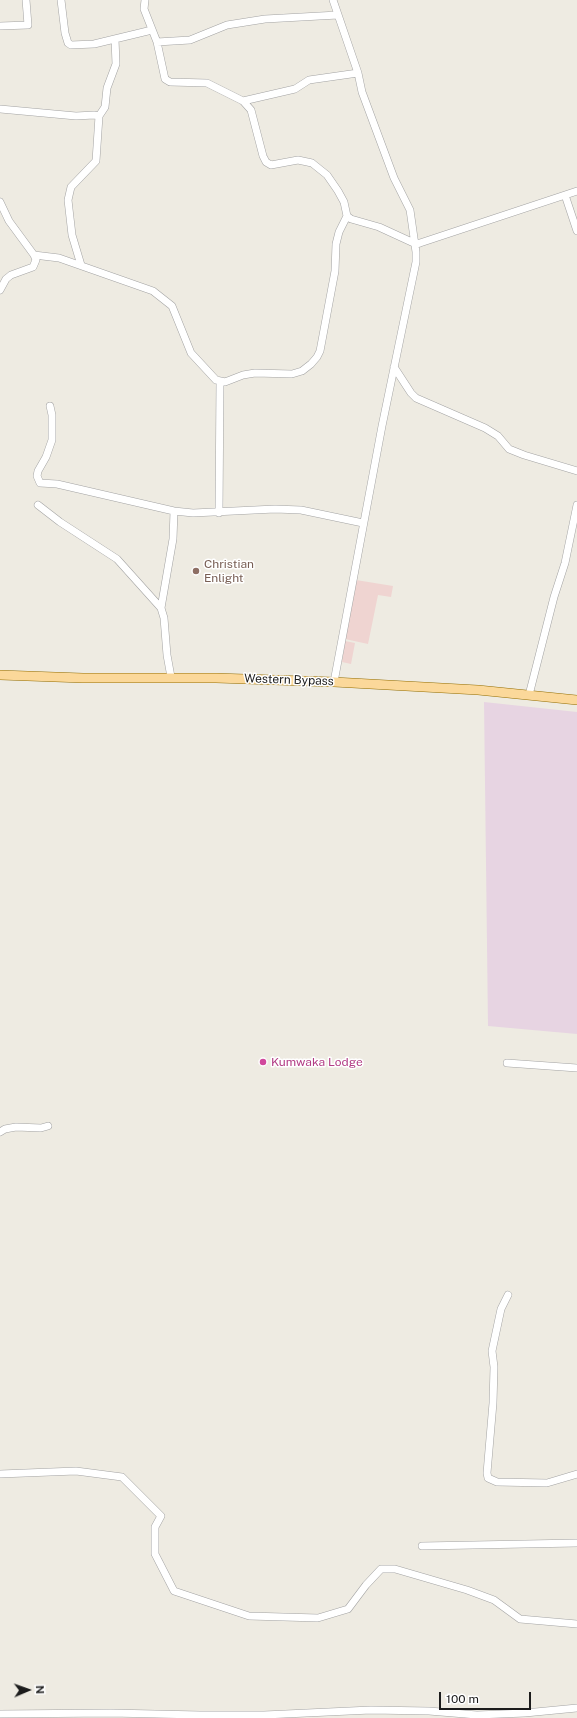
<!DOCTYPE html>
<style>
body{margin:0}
#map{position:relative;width:577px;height:1718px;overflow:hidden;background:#eeebe2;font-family:"Public Sans",sans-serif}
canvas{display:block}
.north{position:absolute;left:8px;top:1670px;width:40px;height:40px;-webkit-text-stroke:3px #fff;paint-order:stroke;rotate:88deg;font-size:11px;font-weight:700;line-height:16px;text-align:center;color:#1c1c1c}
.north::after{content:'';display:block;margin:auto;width:14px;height:18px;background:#1c1c1c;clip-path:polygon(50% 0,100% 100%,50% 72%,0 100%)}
.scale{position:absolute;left:439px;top:1692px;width:92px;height:18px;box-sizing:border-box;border:2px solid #1c1c1c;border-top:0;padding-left:5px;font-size:12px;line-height:14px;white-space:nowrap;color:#1c1c1c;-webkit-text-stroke:3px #fff;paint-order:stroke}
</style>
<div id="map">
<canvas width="577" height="1718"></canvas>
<div class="north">N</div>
<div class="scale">100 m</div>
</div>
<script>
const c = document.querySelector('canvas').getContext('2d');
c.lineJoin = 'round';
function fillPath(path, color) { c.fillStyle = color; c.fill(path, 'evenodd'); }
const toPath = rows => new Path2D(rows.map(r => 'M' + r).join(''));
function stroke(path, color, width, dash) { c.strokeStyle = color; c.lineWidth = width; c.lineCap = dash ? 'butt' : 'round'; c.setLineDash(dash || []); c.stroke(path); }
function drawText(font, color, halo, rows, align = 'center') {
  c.font = font + ' "Public Sans",sans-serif'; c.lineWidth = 3; c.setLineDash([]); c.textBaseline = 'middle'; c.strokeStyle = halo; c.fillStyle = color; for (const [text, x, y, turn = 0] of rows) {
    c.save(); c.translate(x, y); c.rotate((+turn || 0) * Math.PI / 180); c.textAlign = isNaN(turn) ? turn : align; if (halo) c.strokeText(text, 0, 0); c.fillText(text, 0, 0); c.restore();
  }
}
fillPath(toPath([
 [356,580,393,586,391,597,378,595,368,644,345,639],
 [345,641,355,643,351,664,342,662]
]), '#efd4d1');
fillPath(toPath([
 [484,702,577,712,577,1034,488,1026]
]), '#e7d4e2');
const minor = toPath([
 [61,0,65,33,68,43,71,45,94,44,152,30],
 [145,0,144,9,157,42,165,79,170,82,207,83,243,101,251,110,263,156,266,162,271,165,298,160,312,163,327,175,338,191,344,202,347,216,351,219,379,227,416,244,420,243,577,191],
 [333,0,358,73,362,92,394,178,410,210,416,252,416,262,382,426,334,682],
 [0,26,28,25,26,0],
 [157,42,190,40,227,25,265,19,338,15],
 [243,101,295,89,309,80,358,73],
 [0,109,76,116,94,115,99,116],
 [565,195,577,231],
 [0,202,9,221,34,255,36,260,33,267,11,275,6,279,0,290],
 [34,255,59,258,153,291,172,306,191,353,216,380,225,382,243,375,255,373,292,374,302,371,311,364,317,357,320,351,335,271,336,244,339,232,347,216],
 [81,265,72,235,68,200,71,187,96,161,99,116,105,107,107,88,116,64,115,39],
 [394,367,411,393,416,398,485,428,498,436,509,449,524,455,577,471],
 [50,406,52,415,52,440,46,457,38,471,37,476,40,483,57,484,174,511,193,513,275,509,301,510,363,523],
 [38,505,60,522,117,559,161,608,164,618,167,655,171,677],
 [219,513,220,381],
 [161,608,173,539,174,511],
 [529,695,554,597,565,563,577,505],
 [507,1063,577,1068],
 [0,1132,5,1129,16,1127,41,1128,48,1126],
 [508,1295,501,1309,492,1351,494,1367,493,1403,487,1473,488,1478,497,1482,547,1483,577,1474],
 [0,1474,76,1471,122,1477,161,1516,155,1527,155,1554,174,1591,249,1616,318,1618,348,1609,366,1585,381,1569,395,1569,467,1590,494,1600,520,1619,577,1624],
 [422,1546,577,1543],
 [0,1714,111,1713,200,1715,264,1715,371,1710,429,1711,477,1715,525,1713,577,1708]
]);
const major = toPath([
 [0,675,83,678,216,678,334,682,478,690,577,700]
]);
stroke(minor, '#a3a3a3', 8);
stroke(major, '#936d01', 10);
stroke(minor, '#fff', 7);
stroke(major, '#fbd89a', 9);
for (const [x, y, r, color] of [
 [196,571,4,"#8d6e63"],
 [263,1062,4,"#d1479c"]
]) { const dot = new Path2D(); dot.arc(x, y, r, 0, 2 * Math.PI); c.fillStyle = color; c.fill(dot); stroke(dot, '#fff', 1.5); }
drawText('12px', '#785e54', '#fff', [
 ["Christian",204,564],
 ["Enlight",204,578]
], 'left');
drawText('12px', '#1c1c1c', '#fff', [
 ["Western Bypass",289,680,2]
]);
drawText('12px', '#b23c85', '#fff', [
 ["Kumwaka Lodge",271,1062]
], 'left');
</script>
